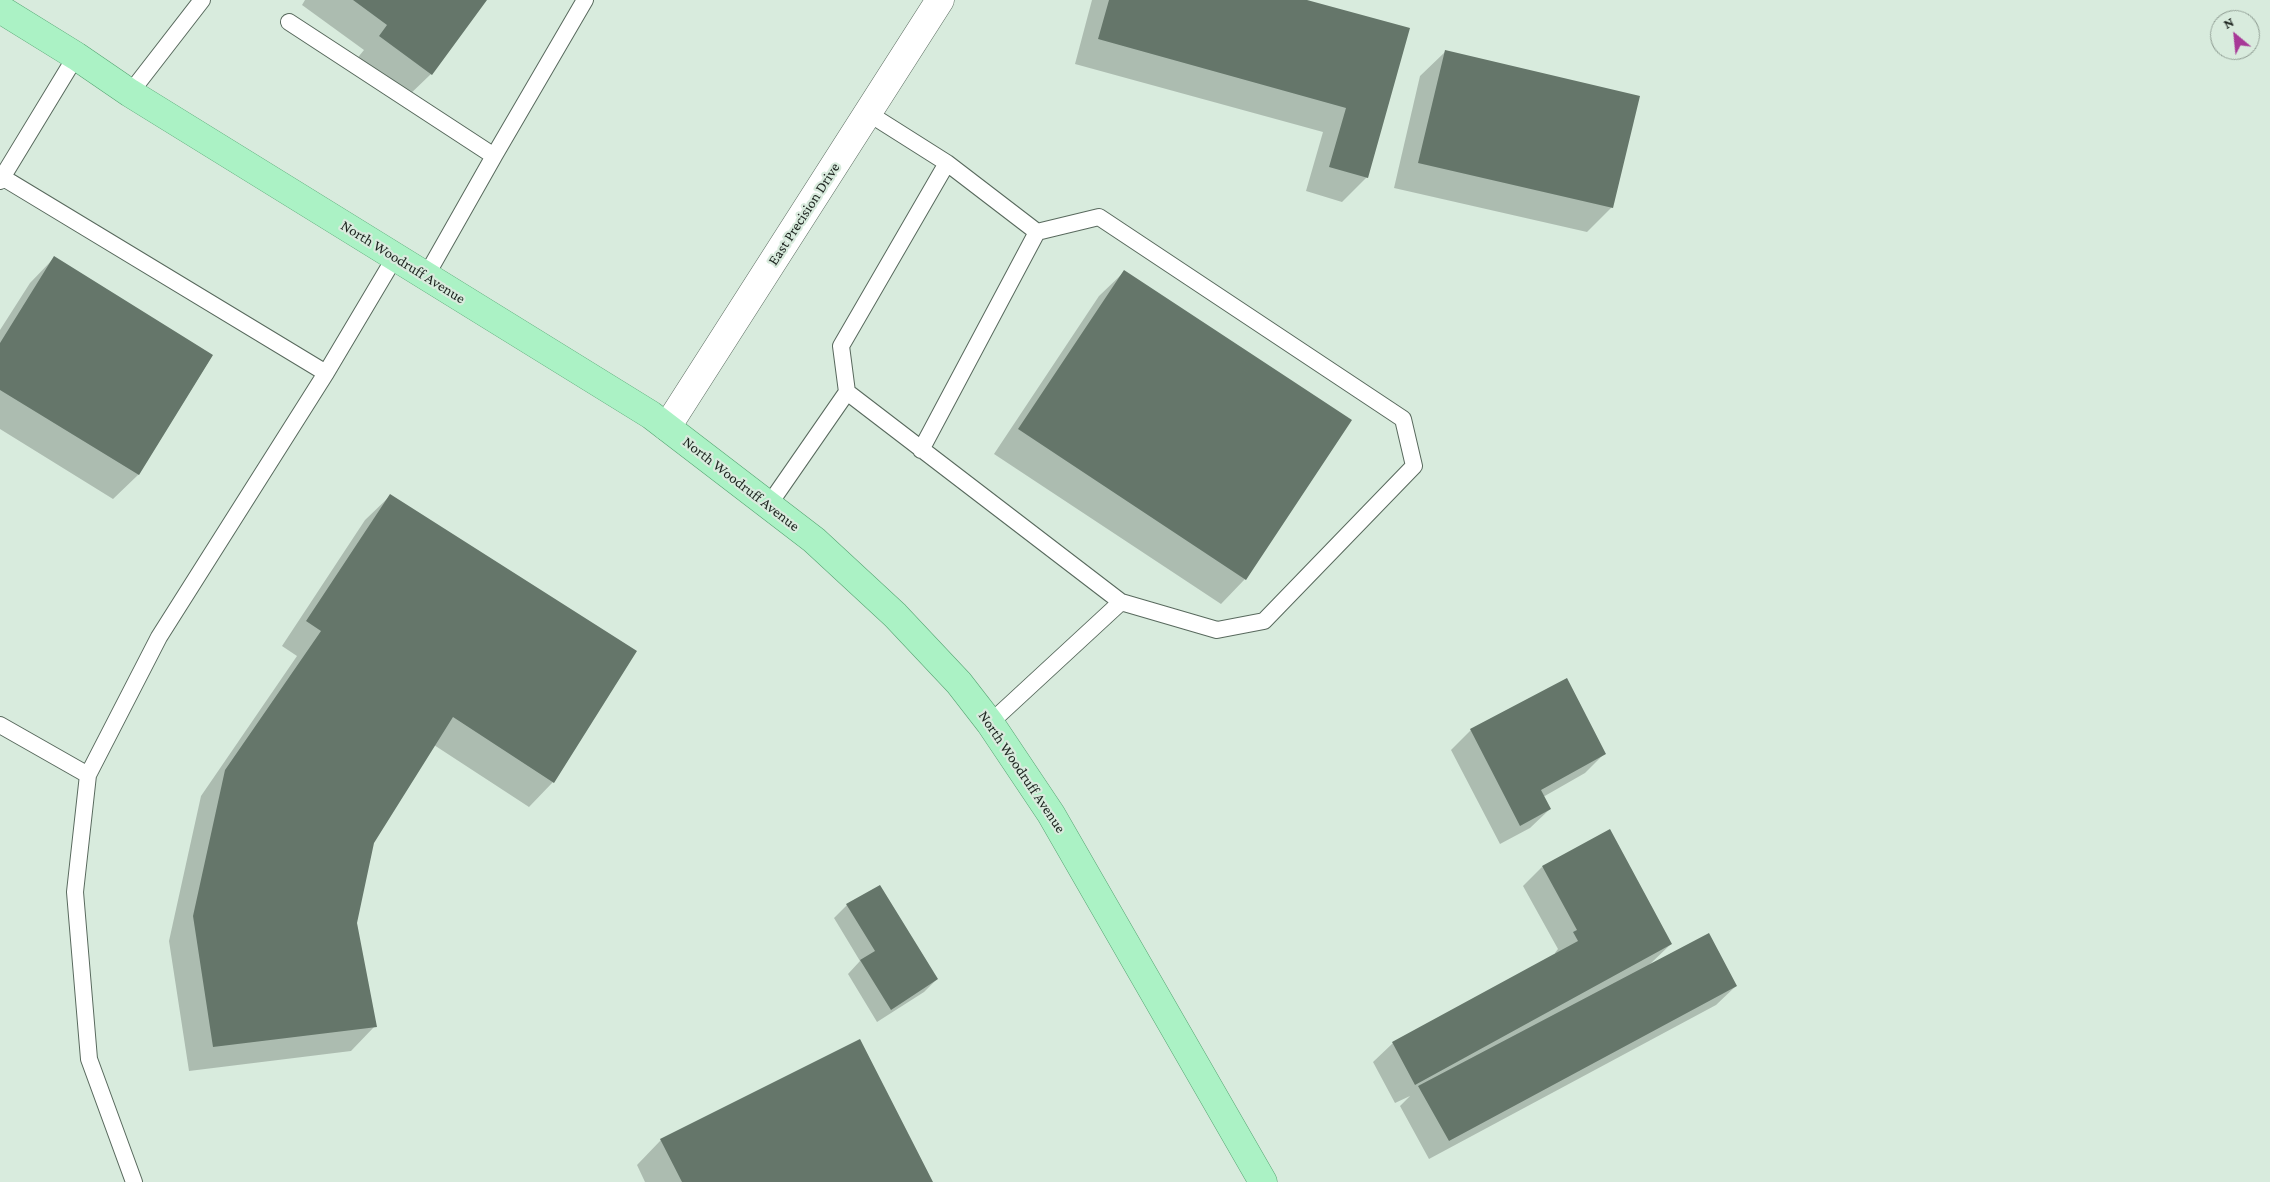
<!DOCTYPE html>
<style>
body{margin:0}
#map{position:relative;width:2270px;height:1182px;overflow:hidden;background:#d8ebdd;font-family:"Crimson Pro",serif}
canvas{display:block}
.north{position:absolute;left:2210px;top:10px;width:50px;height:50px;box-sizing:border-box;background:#d8ebdd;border:1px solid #8d9b91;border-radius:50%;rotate:332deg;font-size:14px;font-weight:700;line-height:20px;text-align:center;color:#1d241f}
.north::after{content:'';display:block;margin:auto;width:18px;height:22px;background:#a73997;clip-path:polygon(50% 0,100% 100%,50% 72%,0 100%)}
</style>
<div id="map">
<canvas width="2270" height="1182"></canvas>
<div class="north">N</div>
</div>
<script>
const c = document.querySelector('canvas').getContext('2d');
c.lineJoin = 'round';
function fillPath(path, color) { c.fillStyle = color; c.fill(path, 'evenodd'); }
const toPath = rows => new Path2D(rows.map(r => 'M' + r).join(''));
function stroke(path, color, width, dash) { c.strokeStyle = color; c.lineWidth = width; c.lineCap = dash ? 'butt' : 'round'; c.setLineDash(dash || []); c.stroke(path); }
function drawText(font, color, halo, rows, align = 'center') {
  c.font = font + ' "Crimson Pro",serif'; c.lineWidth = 4.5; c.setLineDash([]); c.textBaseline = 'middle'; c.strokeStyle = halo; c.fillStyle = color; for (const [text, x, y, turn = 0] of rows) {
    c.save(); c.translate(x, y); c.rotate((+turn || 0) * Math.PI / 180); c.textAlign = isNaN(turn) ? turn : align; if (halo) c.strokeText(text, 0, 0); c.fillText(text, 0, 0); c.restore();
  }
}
fillPath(toPath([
 [305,0,485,0,431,74,406,98,355,61,364,50,302,5],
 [1092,0,1303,0,1408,29,1367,177,1342,202,1306,191,1323,132,1075,64],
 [1445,52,1612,207,1587,232,1394,188,1420,76],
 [54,258,212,356,138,475,113,499,0,429,0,330,30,283],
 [1124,272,1245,579,1221,604,994,454,1099,296],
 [390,496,636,651,553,782,529,807,434,745,373,843,356,923,375,1026,351,1051,189,1071,169,941,201,796,297,656,282,646,365,520],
 [1566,680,1604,754,1585,773,1543,797,1550,809,1530,828,1500,844,1451,750,1471,730],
 [1542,867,1671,944,1648,966,1736,986,1716,1005,1429,1159,1400,1106,1410,1096,1395,1103,1373,1062,1393,1043,1556,955,1555,953,1558,949,1523,886],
 [847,905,937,979,924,992,877,1022,848,974,860,961,834,918],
 [661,1140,931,1182,645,1182,637,1165]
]), '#0003');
fillPath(toPath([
 [353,0,487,0,432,75,379,36,387,25],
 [1109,0,1307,0,1410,28,1368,178,1329,167,1346,108,1098,39],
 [1445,50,1640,96,1613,208,1418,163],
 [54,256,213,355,139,475,0,390,0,343],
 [1124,270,1352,420,1246,580,1018,429],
 [390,494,637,651,554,783,453,717,374,843,357,923,377,1027,213,1047,193,916,225,770,321,631,306,621],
 [1567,678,1606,754,1541,790,1551,809,1520,826,1470,729],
 [1610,829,1672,944,1415,1085,1392,1042,1578,941,1573,932,1577,930,1542,866],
 [880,885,938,979,891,1010,860,960,875,951,846,904],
 [1709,933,1737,986,1449,1141,1418,1086],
 [860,1039,933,1182,682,1182,660,1139]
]), '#65766a');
const lane = toPath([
 [289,22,494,156,585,0],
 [130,93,202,0],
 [2,177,326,373],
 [0,181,76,56],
 [1037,232,1099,217,1403,419,1414,466,1264,621,1217,630,1121,602],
 [426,276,494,156],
 [847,392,841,346,947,163,868,113],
 [921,450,1037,232,947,163],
 [768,506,847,392,1121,602,990,723],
 [0,725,88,775,159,637,326,373,395,257],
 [88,775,75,892,89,1059,134,1182]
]);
const street = toPath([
 [667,427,940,0]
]);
const primary = toPath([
 [0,9,76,56,130,93,651,415,814,540,895,615,959,683,990,723,1051,814,1263,1182]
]);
stroke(lane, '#58695d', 18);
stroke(street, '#58695d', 29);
stroke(primary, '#55a472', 29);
stroke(lane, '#fff', 16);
stroke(street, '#fff', 28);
stroke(primary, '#abf2c5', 28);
drawText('15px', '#1d241f', '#d8ebdd', [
 ["East Precision Drive",804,214,-57],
 ["North Woodruff Avenue",403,262,32],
 ["North Woodruff Avenue",741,484,38],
 ["North Woodruff Avenue",1022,772,56]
]);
</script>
